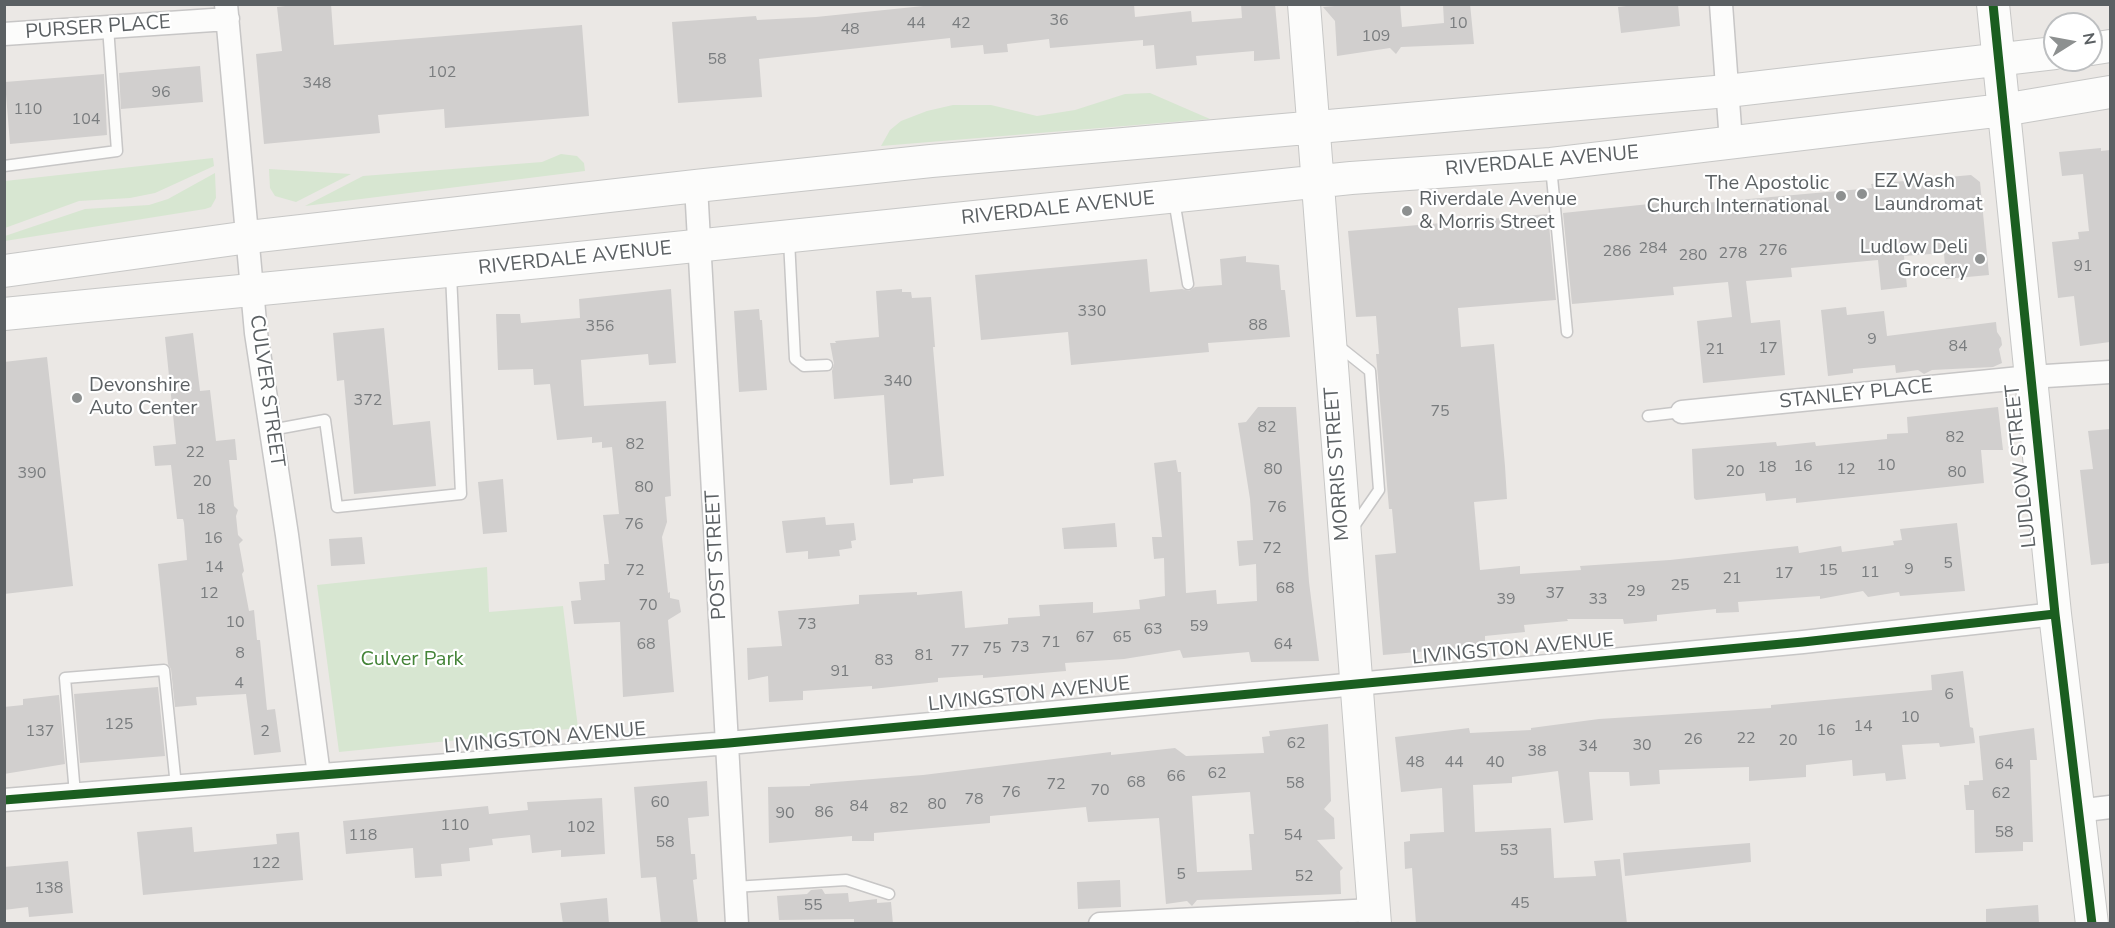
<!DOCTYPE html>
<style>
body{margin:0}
#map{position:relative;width:2115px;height:928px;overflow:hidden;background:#ebe8e5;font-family:"Nunito Sans",sans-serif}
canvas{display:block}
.frame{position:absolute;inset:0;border:6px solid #5b6063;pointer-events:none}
.north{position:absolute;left:2043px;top:12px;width:60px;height:60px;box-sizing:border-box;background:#fff;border:2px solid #bdbfc1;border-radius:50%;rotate:79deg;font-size:16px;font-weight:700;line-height:24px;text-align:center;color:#5b6063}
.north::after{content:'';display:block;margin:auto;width:21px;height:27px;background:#8d9090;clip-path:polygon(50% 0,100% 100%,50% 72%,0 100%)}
</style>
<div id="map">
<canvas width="2115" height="928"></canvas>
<div class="frame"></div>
<div class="north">N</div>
</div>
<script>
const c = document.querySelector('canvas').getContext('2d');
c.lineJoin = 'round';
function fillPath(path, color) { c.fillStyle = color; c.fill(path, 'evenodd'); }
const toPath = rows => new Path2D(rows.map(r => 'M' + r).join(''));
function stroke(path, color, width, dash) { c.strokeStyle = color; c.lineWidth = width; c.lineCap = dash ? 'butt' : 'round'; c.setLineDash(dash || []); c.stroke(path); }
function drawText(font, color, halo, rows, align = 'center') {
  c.font = font + ' "Nunito Sans",sans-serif'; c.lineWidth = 4.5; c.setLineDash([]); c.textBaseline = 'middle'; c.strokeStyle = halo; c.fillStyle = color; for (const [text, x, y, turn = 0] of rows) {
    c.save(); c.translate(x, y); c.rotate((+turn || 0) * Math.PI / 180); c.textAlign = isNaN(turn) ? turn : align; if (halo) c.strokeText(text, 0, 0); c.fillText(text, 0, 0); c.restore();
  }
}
fillPath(toPath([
 [1150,93,1210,119,881,146,890,130,901,121,927,111,953,105,991,105,1037,116,1075,110,1125,94],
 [561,154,577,156,584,163,585,171,305,206,363,176,542,162],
 [213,158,214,166,155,193,130,198,79,201,5,228,5,181],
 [269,169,351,174,296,202,275,196,270,188],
 [215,173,216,198,211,207,205,209,5,241,5,236,85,209,149,205,168,199],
 [487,567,489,612,563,606,578,728,339,752,317,585]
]), '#d7e6d1');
fillPath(toPath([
 [302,4,331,4,334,45,582,25,589,116,445,128,444,109,378,115,380,133,264,144,256,54,282,51,277,7],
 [943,4,1134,4,1135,17,1191,11,1192,22,1242,18,1241,4,1275,4,1280,59,1254,61,1254,51,1196,56,1197,65,1156,69,1154,45,1143,46,1143,40,1050,48,1049,39,1007,44,1008,52,984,54,983,45,951,48,950,38,759,59,762,97,678,103,672,22,756,16,757,20,816,17],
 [1357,4,1400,4,1402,27,1444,23,1443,4,1470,4,1474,44,1401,47,1396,54,1390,48,1337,56,1335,21,1323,7],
 [1643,4,1678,4,1680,26,1621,33,1618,7],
 [200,66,203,102,121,109,119,73],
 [104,74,107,135,10,144,5,82],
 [2101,148,2101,151,2110,150,2110,342,2080,346,2074,296,2058,298,2052,242,2079,239,2078,232,2089,231,2083,174,2062,176,2059,152],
 [1971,175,1980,182,1989,275,1946,279,1944,253,1904,256,1907,287,1881,290,1878,260,1791,268,1792,277,1746,281,1751,323,1780,320,1785,375,1703,383,1697,321,1732,317,1728,282,1673,287,1674,295,1572,304,1563,213,1659,203,1659,207,1872,188,1871,184],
 [1548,214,1556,300,1458,308,1461,347,1494,344,1505,466,1507,499,1474,502,1480,570,1520,566,1520,574,1581,570,1580,566,1670,560,1798,546,1799,553,1841,546,1842,552,1894,545,1893,541,1902,540,1900,529,1957,523,1965,591,1900,596,1899,592,1868,597,1863,591,1820,599,1820,596,1738,602,1739,612,1716,613,1716,609,1657,615,1657,621,1624,624,1623,619,1567,619,1568,621,1524,625,1525,632,1485,636,1485,646,1383,655,1375,555,1396,553,1392,509,1389,509,1376,354,1379,354,1376,316,1356,317,1348,231],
 [1246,256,1246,262,1279,265,1281,290,1285,290,1290,337,1208,343,1209,352,1071,365,1068,332,981,340,975,275,1147,259,1150,292,1182,289,1189,291,1195,287,1222,285,1220,259],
 [671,289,676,363,649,365,648,354,581,360,584,406,666,401,671,496,665,497,667,522,662,537,668,593,670,592,670,598,679,600,681,612,668,620,674,692,623,697,620,622,574,624,571,601,581,600,579,582,605,580,604,564,609,564,603,515,619,514,612,447,602,448,602,442,592,443,592,437,557,440,550,384,534,385,533,369,498,370,496,314,520,314,521,323,580,318,579,299],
 [902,289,902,292,911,292,912,298,931,297,935,347,933,347,944,476,913,479,913,483,890,485,884,395,834,399,832,371,834,364,830,343,836,343,835,341,879,337,876,291],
 [1846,307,1847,315,1884,311,1887,336,1996,322,1997,332,2001,338,2002,345,1999,349,2002,363,1993,367,1932,370,1924,374,1918,370,1896,373,1895,365,1853,369,1853,373,1828,376,1821,310],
 [759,309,760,320,762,320,767,390,739,392,734,311],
 [384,328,393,425,430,421,436,486,354,494,344,380,337,381,333,333],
 [193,333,200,391,210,390,216,441,235,439,237,460,229,460,234,506,238,510,236,516,238,535,243,540,239,544,244,571,242,574,249,611,254,610,257,640,260,640,267,710,275,709,281,752,254,755,246,694,196,697,197,705,175,707,171,669,168,664,158,564,187,560,184,523,183,519,177,519,171,465,155,466,153,446,176,444,165,337],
 [47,357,73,586,4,594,4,362],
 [1258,407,1296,407,1309,582,1319,661,1251,662,1249,652,1183,658,1180,650,1124,659,1065,663,1066,671,983,678,983,675,938,678,938,682,872,689,872,686,803,691,803,700,769,702,768,676,748,680,747,648,782,646,778,611,859,604,859,595,917,592,917,595,962,591,965,628,1008,624,1008,618,1040,616,1039,605,1093,602,1093,613,1140,609,1139,600,1165,596,1164,558,1154,559,1152,537,1162,537,1154,463,1176,460,1178,472,1181,472,1186,593,1216,590,1217,604,1257,601,1256,564,1239,566,1237,541,1253,540,1250,499,1238,423,1246,422],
 [1998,407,2003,450,1981,450,1984,483,1796,503,1796,498,1766,501,1765,493,1696,500,1694,498,1692,449,1776,442,1777,446,1815,442,1816,446,1887,439,1887,434,1908,433,1907,417],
 [2110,429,2110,563,2091,565,2080,470,2093,469,2088,431],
 [503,479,507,532,483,534,478,482],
 [825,517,826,525,854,523,856,540,851,541,852,548,839,550,840,556,808,559,808,551,786,553,782,521],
 [1115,523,1117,547,1064,549,1062,528],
 [362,537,365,564,331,566,329,539],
 [1963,671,1970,727,1973,728,1975,743,1940,747,1939,743,1902,745,1906,779,1886,781,1885,773,1853,776,1852,760,1806,765,1806,777,1749,781,1749,767,1659,770,1660,784,1630,786,1629,772,1589,772,1593,820,1564,823,1558,771,1512,777,1512,783,1473,785,1475,832,1551,828,1554,878,1596,876,1594,861,1620,859,1627,924,1416,924,1412,868,1405,869,1404,842,1410,841,1410,834,1444,832,1442,788,1401,792,1395,737,1469,728,1470,733,1531,730,1531,728,1599,719,1771,708,1771,705,1932,690,1931,675],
 [158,687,165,756,80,763,74,694],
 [59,695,65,764,4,774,4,707,23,705,23,699],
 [1328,724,1331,801,1324,809,1334,818,1335,839,1317,840,1343,868,1340,871,1341,894,1197,900,1192,906,1187,901,1166,904,1159,818,1088,822,1086,807,990,816,990,823,874,833,874,841,852,841,852,836,769,843,768,787,810,786,810,784,923,775,1111,752,1111,755,1175,748,1186,756,1264,753,1262,737,1270,736,1269,731],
 [1250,792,1254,834,1249,834,1252,870,1197,872,1192,796],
 [2034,728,2037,760,2030,760,2033,842,2023,842,2023,851,1975,853,1974,810,1966,810,1964,785,1969,785,1969,781,1983,780,1979,736],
 [707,781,709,816,688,818,691,854,695,854,697,879,693,880,698,924,661,924,656,877,641,878,634,787],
 [602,798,605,854,561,857,561,850,532,853,530,835,492,839,493,845,469,848,470,861,441,864,442,876,415,878,413,848,346,854,343,821,488,806,489,814,528,810,527,802],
 [192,827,194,852,277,844,276,834,299,832,303,880,143,895,137,832],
 [1750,843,1751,862,1625,876,1623,853],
 [68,861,73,913,29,917,28,907,4,910,4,867],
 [1120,880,1121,907,1078,909,1077,882],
 [822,889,825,894,848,893,849,902,877,899,877,903,891,902,893,924,854,924,854,919,779,920,777,896,807,894,811,890],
 [607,898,609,924,563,924,560,903],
 [2038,905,2039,924,1986,924,1986,909]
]), '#d1cfce');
const lane = toPath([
 [4,166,117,151,108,27],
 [1551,167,1567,332],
 [1174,200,1188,284],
 [789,240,795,359,804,366,827,365],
 [1336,344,1370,371,1379,490,1352,529],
 [1648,416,1682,412],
 [271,430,325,420,337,507,461,494,451,274],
 [75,794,65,678,164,670,176,786],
 [734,887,846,880,889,894]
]);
const street = toPath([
 [226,4,256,333,287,535,319,775],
 [1721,4,1731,142],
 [4,34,228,19],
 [696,186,737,924],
 [1682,412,2030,377,2110,372],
 [4,800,729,743,1803,642,2055,614],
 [2077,811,2110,807],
 [1100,924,1373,910]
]);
const secondary = toPath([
 [1304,4,1375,924],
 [1993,4,2055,614,2092,924],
 [2091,49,2110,46],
 [4,271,249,237,696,186,931,161,1727,91,2055,53],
 [4,314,550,261,1351,178,1551,164,2003,110,2110,92]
]);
stroke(lane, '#c7c6c6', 13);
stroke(street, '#c7c6c6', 25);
stroke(secondary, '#c7c7c6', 34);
stroke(lane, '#fcfcfb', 10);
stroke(street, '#fcfcfb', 22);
stroke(secondary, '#fcfcfb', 32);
stroke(toPath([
 [1993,4,2055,614,2092,924],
 [4,800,729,743,1803,642,2055,614]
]), '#1b5e20', 9);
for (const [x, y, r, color] of [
 [1862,194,6,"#8d9090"],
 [1841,196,6,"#8d9090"],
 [1407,211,6,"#8d9090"],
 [1980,259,6,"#8d9090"],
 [77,398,6,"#8d9090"]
]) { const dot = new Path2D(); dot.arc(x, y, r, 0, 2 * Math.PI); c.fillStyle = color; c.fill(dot); stroke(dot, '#fff', 2); }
drawText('16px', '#7a7d7f', null, [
 ["36",1059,21],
 ["44",916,24],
 ["42",961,24],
 ["10",1458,24],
 ["48",850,30],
 ["109",1376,37],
 ["58",717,60],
 ["102",442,73],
 ["348",317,84],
 ["96",161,93],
 ["110",28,110],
 ["104",86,120],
 ["284",1653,249],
 ["276",1773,251],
 ["286",1617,252],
 ["278",1733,254],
 ["280",1693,256],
 ["91",2083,267],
 ["330",1092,312],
 ["88",1258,326],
 ["356",600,327],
 ["9",1872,340],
 ["84",1958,347],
 ["17",1768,349],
 ["21",1715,350],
 ["340",898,382],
 ["372",368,401],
 ["75",1440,412],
 ["82",1267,428],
 ["82",1955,438],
 ["82",635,445],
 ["22",195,453],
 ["10",1886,466],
 ["16",1803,467],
 ["18",1767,468],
 ["80",1273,470],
 ["12",1846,470],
 ["20",1735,472],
 ["80",1957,473],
 ["390",32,474],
 ["20",202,482],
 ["80",644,488],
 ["76",1277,508],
 ["18",206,510],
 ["76",634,525],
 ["16",213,539],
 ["72",1272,549],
 ["5",1948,564],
 ["14",214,568],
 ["9",1909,570],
 ["72",635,571],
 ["15",1828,571],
 ["11",1870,573],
 ["17",1784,574],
 ["21",1732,579],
 ["25",1680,586],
 ["68",1285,589],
 ["29",1636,592],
 ["12",209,594],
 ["37",1555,594],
 ["39",1506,600],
 ["33",1598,600],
 ["70",648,606],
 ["10",235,623],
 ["73",807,625],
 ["59",1199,627],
 ["63",1153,630],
 ["67",1085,638],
 ["65",1122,638],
 ["71",1051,643],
 ["68",646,645],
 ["64",1283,645],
 ["73",1020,648],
 ["75",992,649],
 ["77",960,652],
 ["8",240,654],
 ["81",924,656],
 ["83",884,661],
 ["91",840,672],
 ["4",239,684],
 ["6",1949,695],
 ["10",1910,718],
 ["125",119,725],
 ["14",1863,727],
 ["16",1826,731],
 ["137",40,732],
 ["2",265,732],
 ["22",1746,739],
 ["26",1693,740],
 ["20",1788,741],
 ["62",1296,744],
 ["30",1642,746],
 ["34",1588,747],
 ["38",1537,752],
 ["48",1415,763],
 ["44",1454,763],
 ["40",1495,763],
 ["64",2004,765],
 ["62",1217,774],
 ["66",1176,777],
 ["68",1136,783],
 ["58",1295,784],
 ["72",1056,785],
 ["70",1100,791],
 ["76",1011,793],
 ["62",2001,794],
 ["78",974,800],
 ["60",660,803],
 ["80",937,805],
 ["84",859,807],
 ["82",899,809],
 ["86",824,813],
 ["90",785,814],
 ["110",455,826],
 ["102",581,828],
 ["58",2004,833],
 ["118",363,836],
 ["54",1293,836],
 ["58",665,843],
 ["53",1509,851],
 ["122",266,864],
 ["5",1181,875],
 ["52",1304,877],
 ["138",49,889],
 ["45",1520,904],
 ["55",813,906]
]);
drawText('20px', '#5b6063', '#fff', [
 ["PURSER PLACE",98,28,-4],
 ["RIVERDALE AVENUE",1542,162,-5],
 ["RIVERDALE AVENUE",1058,209,-6],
 ["RIVERDALE AVENUE",575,259,-6],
 ["CULVER STREET",266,391,82],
 ["STANLEY PLACE",1856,395,-6],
 ["MORRIS STREET",1338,464,-94],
 ["LUDLOW STREET",2022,466,-96],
 ["POST STREET",717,555,-93],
 ["LIVINGSTON AVENUE",1513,650,-5],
 ["LIVINGSTON AVENUE",1029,695,-6],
 ["LIVINGSTON AVENUE",545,739,-5]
]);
drawText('20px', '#5b6063', '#fff', [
 ["EZ Wash",1874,182],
 ["Laundromat",1874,205],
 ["The Apostolic",1829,184,"right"],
 ["Church International",1829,207,"right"],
 ["Riverdale Avenue",1419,200],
 ["& Morris Street",1419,223],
 ["Ludlow Deli",1968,248,"right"],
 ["Grocery",1968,271,"right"],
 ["Devonshire",89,386],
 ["Auto Center",89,409]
], 'left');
drawText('20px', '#448438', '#fff', [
 ["Culver Park",412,660]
]);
</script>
